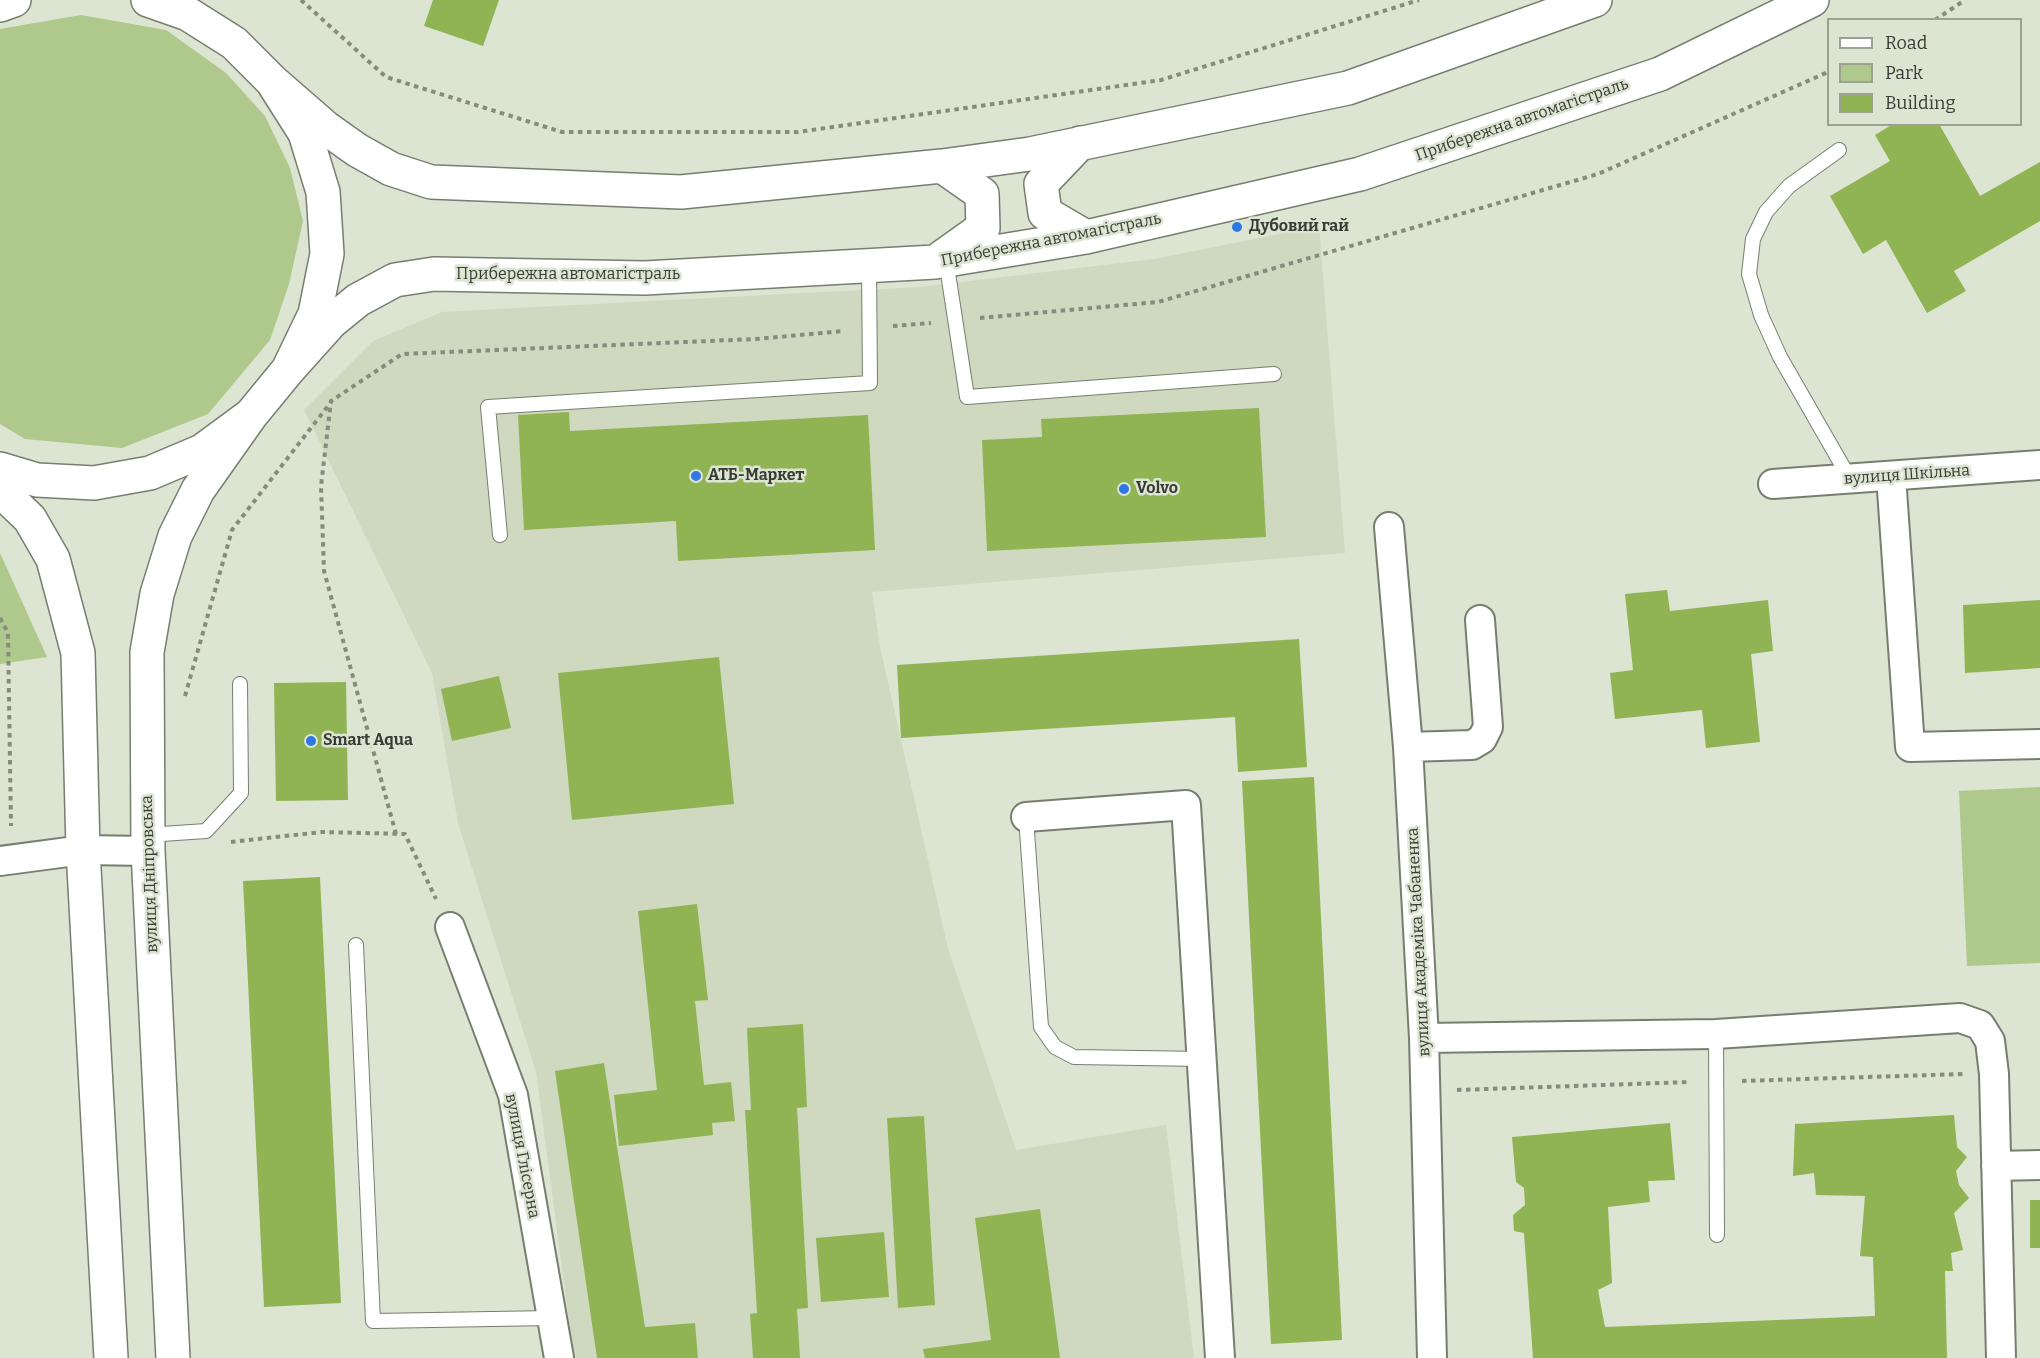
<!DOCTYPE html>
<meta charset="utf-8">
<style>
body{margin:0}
#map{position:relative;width:2040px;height:1358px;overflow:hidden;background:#dce4d2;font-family:Bitter,serif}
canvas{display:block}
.legend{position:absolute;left:1827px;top:18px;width:195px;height:108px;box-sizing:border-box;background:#dce4d2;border:2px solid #9ba193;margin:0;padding:8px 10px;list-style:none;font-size:18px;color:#393c35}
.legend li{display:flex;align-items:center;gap:12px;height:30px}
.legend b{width:30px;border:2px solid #9ba193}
</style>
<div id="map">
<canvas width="2040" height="1358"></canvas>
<ul class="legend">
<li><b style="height:8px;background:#fff"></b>Road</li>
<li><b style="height:16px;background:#afc88b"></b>Park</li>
<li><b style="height:16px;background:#90b354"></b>Building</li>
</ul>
</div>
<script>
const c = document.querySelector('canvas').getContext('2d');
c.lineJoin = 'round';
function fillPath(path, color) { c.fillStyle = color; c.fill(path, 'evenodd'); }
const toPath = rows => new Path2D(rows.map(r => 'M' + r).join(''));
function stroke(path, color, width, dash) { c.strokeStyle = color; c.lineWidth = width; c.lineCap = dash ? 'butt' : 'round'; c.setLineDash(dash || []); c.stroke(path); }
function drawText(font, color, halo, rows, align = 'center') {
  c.font = font + ' Bitter,serif'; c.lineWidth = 5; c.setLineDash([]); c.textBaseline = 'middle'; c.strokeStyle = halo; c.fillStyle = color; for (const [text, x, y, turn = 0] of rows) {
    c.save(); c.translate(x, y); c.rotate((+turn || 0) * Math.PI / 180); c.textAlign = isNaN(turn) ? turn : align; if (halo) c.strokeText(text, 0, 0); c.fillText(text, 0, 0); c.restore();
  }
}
fillPath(toPath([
 [1319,226,1345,553,872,592,880,647,948,949,1016,1150,1166,1125,1194,1358,574,1358,536,1072,458,823,432,673,304,410,373,341,442,312,920,287,1154,259]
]), '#ced9c0');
fillPath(toPath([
 [81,15,166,30,226,73,265,116,290,168,303,221,289,284,270,340,208,414,122,448,25,439,0,424,0,29],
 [0,553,47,657,0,664],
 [2040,787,2040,963,1967,966,1959,791]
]), '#afc88b');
fillPath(toPath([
 [433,0,499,0,483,46,424,26],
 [1893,124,1939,124,1980,196,2040,162,2040,221,1954,271,1966,291,1927,313,1886,240,1863,254,1830,196,1890,161,1875,135],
 [1259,408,1266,537,987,551,982,440,1042,437,1041,419],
 [569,412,570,431,868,415,875,550,678,561,676,521,524,530,518,415],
 [1667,590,1670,611,1768,600,1773,651,1751,654,1760,742,1706,748,1702,710,1615,719,1610,673,1633,670,1625,594],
 [2040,600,2040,668,1965,673,1963,605],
 [1299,639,1307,767,1238,772,1235,717,901,738,897,665],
 [719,657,734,804,572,820,558,673],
 [499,676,511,728,452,741,441,689],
 [346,682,348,800,276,801,274,683],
 [1314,777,1342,1340,1271,1344,1242,781],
 [320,877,341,1303,264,1307,243,881],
 [697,904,708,1000,695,1001,704,1085,731,1082,735,1121,712,1123,713,1135,619,1146,614,1095,657,1090,638,911],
 [803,1024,807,1107,797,1108,808,1308,797,1309,800,1358,753,1358,750,1314,757,1313,745,1110,751,1110,747,1028],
 [604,1063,645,1327,695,1323,698,1358,597,1358,555,1071],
 [1954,1115,1957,1147,1967,1157,1956,1171,1959,1185,1969,1198,1954,1213,1963,1250,1951,1253,1953,1271,1945,1271,1947,1358,1533,1358,1524,1233,1514,1231,1513,1215,1525,1205,1524,1188,1516,1182,1512,1137,1670,1123,1675,1180,1648,1181,1650,1202,1608,1207,1612,1283,1598,1290,1605,1327,1875,1316,1873,1257,1860,1256,1865,1196,1816,1195,1814,1173,1793,1176,1795,1124],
 [924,1116,935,1305,898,1308,887,1118],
 [2030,1200,2040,1200,2040,1248,2030,1248],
 [1040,1209,1060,1358,925,1358,923,1349,991,1340,975,1218],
 [884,1232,889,1297,821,1302,816,1238]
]), '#90b354');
const service = toPath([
 [1839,150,1789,186,1766,212,1753,239,1749,274,1761,315,1780,357,1850,479],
 [946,260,967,397,1274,374],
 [500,535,488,407,870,383,869,266],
 [1026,817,1041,1027,1055,1047,1074,1057,1203,1059],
 [147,835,206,831,241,793,240,684],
 [356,945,373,1321,552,1318],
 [1716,1034,1717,1235]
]);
const minor = toPath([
 [1891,476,1910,747,2040,744],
 [1773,484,2040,465],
 [1389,527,1408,747,1424,1038,1432,1358],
 [1408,747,1472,745,1482,739,1488,727,1480,620],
 [1026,817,1186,805,1220,1358],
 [0,861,83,850,148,851],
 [450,927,513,1095,559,1358],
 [1424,1038,1716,1034,1960,1018,1980,1025,1990,1041,1994,1074,2001,1358],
 [1996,1166,2040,1165]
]);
const primary = toPath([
 [0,5,14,0],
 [272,81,326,128,357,150,391,169,431,182,681,192,942,166,1030,154,1348,88,1595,0],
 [1080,143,1041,184,1045,213,1086,237],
 [941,258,983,228,982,194,942,166],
 [288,370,331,322,358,300,395,280,434,274,645,278,935,262,1086,237,1360,174,1660,74,1812,0],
 [0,469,37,480,94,483,150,473,202,451,251,415,288,370,315,314,327,254,323,192,305,133,272,81,234,43,188,14,148,0],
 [0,490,30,519,53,559,78,653,83,850,111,1358],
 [173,1358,148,851,147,652,157,594,175,536,198,490,251,415]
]);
stroke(service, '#777e6e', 16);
stroke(minor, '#777e6e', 32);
stroke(primary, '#777e6e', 36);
stroke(toPath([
 [301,0,386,77,562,132,798,132,1161,80,1419,0],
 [1935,20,1965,0],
 [980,318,1158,302,1598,174,1828,72],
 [893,326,931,323],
 [0,618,8,633,11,826],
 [185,696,232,530,331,402],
 [396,834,324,571,321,486,331,401,402,354,756,339,844,331],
 [231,842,322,832,405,834,436,899],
 [1742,1081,1963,1074],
 [1457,1090,1690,1082]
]), '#868b7f', 4, [4.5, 4.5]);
stroke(service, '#fff', 14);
stroke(minor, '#fff', 28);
stroke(primary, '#fff', 33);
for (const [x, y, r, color] of [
 [1237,227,6,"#2f77e4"],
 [696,476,6,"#2f77e4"],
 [1124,489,6,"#2f77e4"],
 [311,741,6,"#2f77e4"]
]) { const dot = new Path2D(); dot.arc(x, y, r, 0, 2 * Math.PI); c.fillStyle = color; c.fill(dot); stroke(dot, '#dce4d2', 2); }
drawText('16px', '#393c35', '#dce4d2', [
 ["Прибережна автомагістраль",1522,120,-19],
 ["Прибережна автомагістраль",1051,240,-11],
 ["Прибережна автомагістраль",568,275],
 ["вулиця Шкільна",1907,475,-4],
 ["вулиця Дніпровська",150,874,-92],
 ["вулиця Академіка Чабаненка",1419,942,-93],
 ["вулиця Глісерна",522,1156,79]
]);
drawText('bold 16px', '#393c35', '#dce4d2', [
 ["Дубовий гай",1249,227],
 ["АТБ-Маркет",708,476],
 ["Volvo",1136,489],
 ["Smart Aqua",323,741]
], 'left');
</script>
